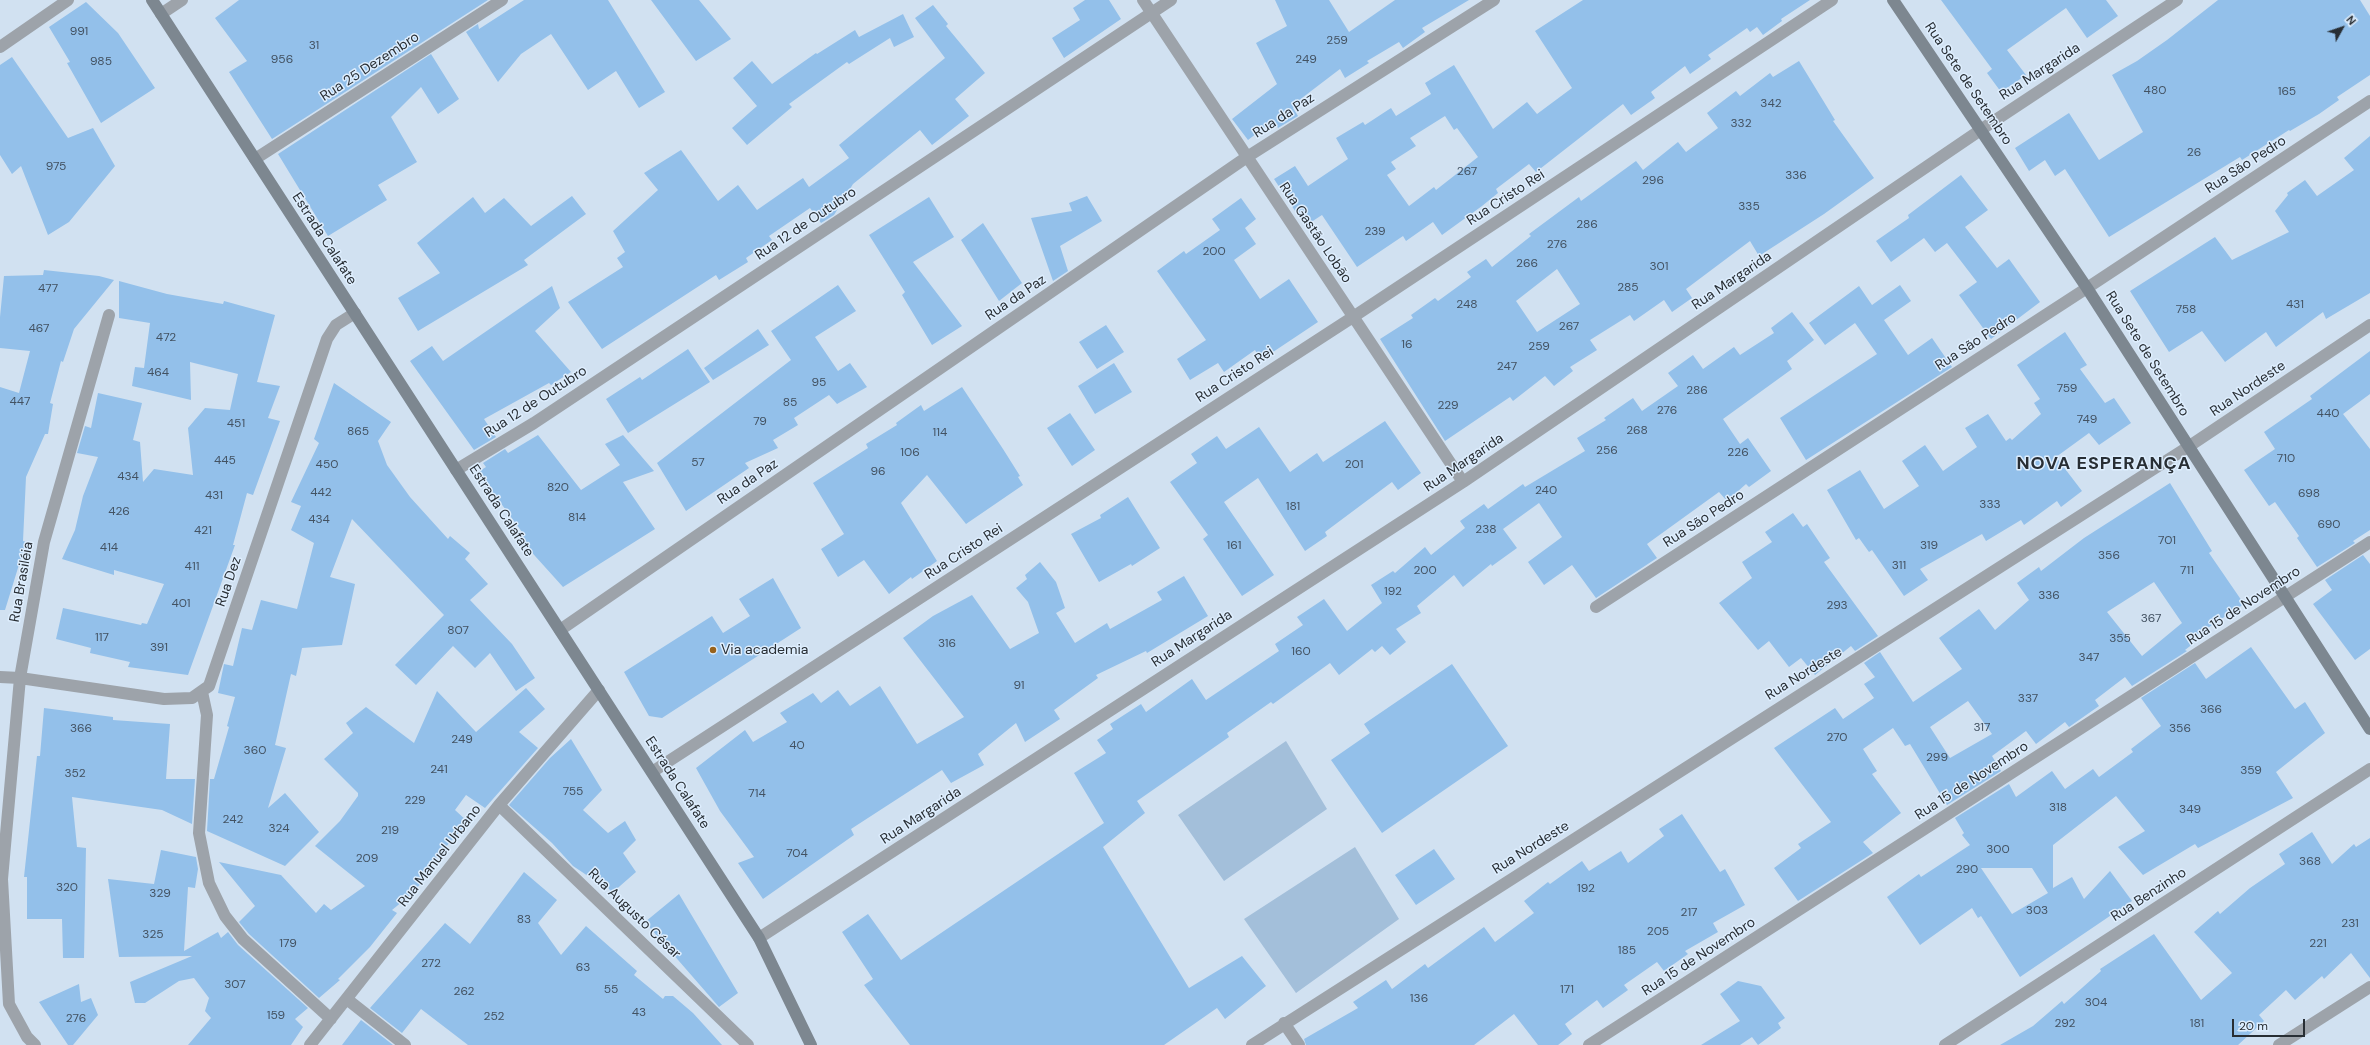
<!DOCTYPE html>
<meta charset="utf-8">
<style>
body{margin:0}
#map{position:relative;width:2370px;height:1045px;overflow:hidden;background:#d1e1f1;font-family:"DM Sans",sans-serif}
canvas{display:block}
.north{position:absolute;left:2322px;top:8px;width:40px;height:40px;-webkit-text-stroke:3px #deeefe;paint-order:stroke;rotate:50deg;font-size:11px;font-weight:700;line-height:16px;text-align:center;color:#282e34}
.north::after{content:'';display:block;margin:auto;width:14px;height:18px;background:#282e34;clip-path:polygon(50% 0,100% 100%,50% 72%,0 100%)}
.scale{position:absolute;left:2232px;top:1019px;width:73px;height:18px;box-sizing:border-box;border:2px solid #282e34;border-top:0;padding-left:5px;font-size:12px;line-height:14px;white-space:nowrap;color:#282e34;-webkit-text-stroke:3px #deeefe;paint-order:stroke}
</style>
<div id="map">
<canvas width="2370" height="1045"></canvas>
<div class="north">N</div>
<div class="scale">20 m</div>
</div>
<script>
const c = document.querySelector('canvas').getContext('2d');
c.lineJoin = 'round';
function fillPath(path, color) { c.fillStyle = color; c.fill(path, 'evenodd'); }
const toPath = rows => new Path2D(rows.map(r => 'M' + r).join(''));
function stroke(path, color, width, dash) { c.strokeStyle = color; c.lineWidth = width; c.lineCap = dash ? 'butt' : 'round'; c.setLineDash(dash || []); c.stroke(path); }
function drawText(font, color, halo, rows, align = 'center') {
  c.font = font + ' "DM Sans",sans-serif'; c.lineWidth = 3; c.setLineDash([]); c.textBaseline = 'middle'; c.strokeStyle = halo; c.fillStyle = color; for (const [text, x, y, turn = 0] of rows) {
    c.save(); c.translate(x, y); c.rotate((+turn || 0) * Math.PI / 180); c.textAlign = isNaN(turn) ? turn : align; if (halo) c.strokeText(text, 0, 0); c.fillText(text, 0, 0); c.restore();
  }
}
fillPath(toPath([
 [1286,741,1327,809,1224,881,1178,815],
 [1355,847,1399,919,1296,993,1244,919]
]), '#a3bfda');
fillPath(toPath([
 [239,0,488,0,272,139,229,72,247,61,215,18],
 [524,0,608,0,665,92,639,108,616,71,588,90,551,34,521,54,498,82,466,32,478,24,479,29],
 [651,0,699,0,731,39,696,61],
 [1085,0,1109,0,1121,19,1064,58,1052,38,1080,20,1073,8],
 [1275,0,1329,0,1349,32,1395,0,1469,0,1422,28,1425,32,1403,48,1399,42,1367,61,1369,63,1345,78,1340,69,1298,101,1300,104,1293,108,1298,116,1278,128,1274,120,1248,140,1232,119,1277,84,1256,43,1287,26],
 [1583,0,1810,0,1781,19,1782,21,1763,35,1757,27,1750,32,1747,28,1708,55,1711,59,1690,74,1685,66,1651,92,1655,98,1631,115,1623,104,1536,172,1529,164,1496,189,1498,193,1482,206,1442,235,1433,222,1406,241,1403,236,1357,267,1322,215,1305,226,1274,179,1295,166,1308,186,1348,159,1336,138,1363,122,1365,125,1391,108,1396,116,1431,94,1425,83,1454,65,1493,129,1527,102,1537,114,1572,88,1535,31],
 [1445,116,1454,130,1457,128,1478,157,1436,190,1434,187,1409,206,1387,175,1396,169,1391,162,1416,146,1410,138],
 [1941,0,2106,0,2118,16,2087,38,2066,8,2007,50,2026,75,2001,92,1987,73,1992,69],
 [2218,0,2360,0,2370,16,2370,75,2337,97,2339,100,2319,114,2290,131,2289,130,2242,160,2240,157,2109,237,2065,169,2055,176,2045,160,2029,171,2015,148,2069,113,2099,160,2143,132,2112,75,2137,61,2167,40],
 [86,2,118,33,155,88,101,123,67,63,70,62,49,27],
 [933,5,948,24,946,26,985,73,955,99,969,116,932,145,920,130,853,184,834,215,821,223,810,208,769,236,772,240,746,258,748,262,719,280,716,275,602,349,568,302,623,267,617,258,625,252,613,231,658,190,644,173,681,150,718,201,738,185,757,210,803,178,809,187,849,158,839,145,945,58,915,18],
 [903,14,914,37,894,47,890,38,849,64,847,62,789,104,792,107,747,145,732,128,757,106,733,78,752,61,772,84,816,53,817,54,855,30,859,37],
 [431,54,459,99,438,114,421,87,391,117,417,162,378,185,387,200,328,236,278,154],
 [12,57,68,138,93,128,115,166,69,222,48,235,21,166,12,174,0,155,0,65],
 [1799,61,1835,120,1833,121,1874,178,1824,214,1759,256,1750,241,1686,289,1692,298,1672,312,1664,300,1634,321,1630,315,1590,340,1597,350,1570,367,1573,371,1554,386,1545,376,1513,401,1510,397,1445,441,1380,339,1413,318,1411,315,1435,298,1438,301,1471,277,1467,272,1486,259,1492,267,1531,236,1529,234,1552,217,1579,197,1581,201,1636,161,1643,170,1678,142,1686,152,1718,128,1707,113,1736,91,1740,96,1770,73,1773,77],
 [1557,269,1580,304,1537,332,1516,301],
 [2370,136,2370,293,2326,319,2323,312,2276,347,2266,332,2225,362,2202,331,2169,352,2130,291,2215,237,2232,260,2289,232,2275,211,2288,195,2287,193,2305,180,2317,196,2354,170,2344,158],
 [1961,175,1988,210,1965,227,1997,268,2009,259,2040,302,1991,339,1959,295,1977,282,1947,243,1935,252,1924,238,1891,262,1876,241,1909,218,1908,215],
 [572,196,586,214,524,260,528,265,418,331,398,298,440,273,417,243,473,197,485,213,504,198,531,226],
 [1087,196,1102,221,1060,246,1068,271,1053,281,1031,218,1072,211,1069,203],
 [929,197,954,237,913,262,962,326,932,345,902,295,905,292,869,235],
 [1241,198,1256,219,1245,228,1256,244,1234,260,1260,299,1289,279,1318,322,1261,360,1255,350,1224,372,1218,363,1190,380,1177,359,1206,340,1157,271,1184,251,1186,254,1220,230,1212,219],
 [983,223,1022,283,999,301,961,240],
 [44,270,99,276,114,280,74,329,63,362,61,361,50,403,53,404,48,434,45,434,26,477,23,541,26,542,5,610,0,610,0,387,19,393,30,351,0,348,0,317,4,276,43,275],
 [119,281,167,294,223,304,224,301,275,315,257,382,280,386,268,418,280,421,253,495,247,493,233,545,235,545,188,675,128,667,130,662,90,653,91,648,56,639,63,608,141,625,142,623,147,624,164,584,114,570,114,575,62,559,75,530,83,496,98,457,77,453,85,426,91,428,98,393,142,403,133,440,140,442,143,482,154,469,193,475,188,428,205,408,230,410,238,374,190,362,191,400,132,386,135,367,144,368,150,323,119,318],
 [838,285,856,311,815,337,838,371,850,363,867,387,837,404,829,395,794,418,798,425,773,440,778,448,745,463,749,468,686,511,657,463,791,360,771,331],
 [1900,285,1911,301,1884,320,1908,355,1932,338,1952,367,1806,460,1780,418,1877,354,1855,323,1825,345,1809,323,1859,286,1872,305],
 [552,286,560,308,535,331,571,372,551,385,549,383,484,419,496,437,474,450,410,361,432,346,443,361],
 [1792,312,1814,340,1787,361,1792,369,1723,419,1740,444,1748,438,1771,471,1749,487,1746,484,1727,501,1719,492,1647,544,1657,558,1596,598,1572,565,1544,585,1528,562,1562,537,1539,503,1503,529,1517,548,1492,566,1491,564,1463,587,1454,575,1417,606,1421,613,1396,629,1406,642,1390,655,1382,646,1375,652,1372,649,1339,675,1330,663,1273,704,1271,702,1227,733,1229,737,1137,801,1145,813,1103,847,1189,988,1242,956,1266,986,1225,1019,1217,1008,1164,1045,910,1045,864,985,873,979,842,932,868,914,901,960,1104,823,1074,773,1106,753,1097,740,1113,729,1110,724,1141,704,1146,712,1192,679,1206,700,1279,651,1275,644,1303,625,1297,617,1324,599,1347,631,1382,603,1371,585,1393,571,1395,573,1425,547,1431,555,1465,528,1460,521,1484,504,1488,509,1523,484,1525,487,1585,451,1577,438,1606,420,1604,418,1633,398,1642,411,1678,386,1668,373,1693,355,1703,369,1734,347,1740,355,1774,333,1771,328],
 [1106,325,1124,352,1097,369,1079,342],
 [758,329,769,345,713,380,704,368],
 [2065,332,2087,365,2080,369,2105,403,2114,398,2131,423,2099,445,2089,433,2056,457,2082,491,2061,507,2057,501,2024,525,2021,520,1986,541,1982,534,1920,569,1928,580,1904,596,1872,550,1869,552,1859,538,1856,540,1827,490,1860,470,1884,509,1919,486,1902,461,1925,445,1943,471,1977,447,1965,428,1988,414,2006,441,2010,438,2012,440,2041,414,2034,403,2040,399,2017,365],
 [688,349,710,382,628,433,606,399,640,377,642,380],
 [2370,351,2370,394,2343,414,2370,449,2370,530,2353,541,2355,543,2317,567,2297,538,2299,536,2275,502,2269,506,2244,470,2275,449,2264,432,2312,399,2310,396],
 [1114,363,1132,392,1095,414,1078,386],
 [334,383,391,422,378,441,387,465,410,497,448,539,450,536,470,553,465,559,488,584,470,600,512,644,535,678,516,691,490,653,475,668,453,646,416,685,395,665,444,615,352,519,330,577,355,584,342,645,302,648,296,676,291,674,275,745,286,748,268,808,285,793,319,832,285,866,207,831,210,779,214,779,229,727,227,726,235,697,218,693,224,664,233,666,242,628,252,630,261,600,297,609,314,543,291,530,301,506,291,502,319,443,314,439],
 [962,387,1003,449,1020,476,1018,477,1023,485,966,524,927,475,901,503,937,561,912,579,911,577,889,594,864,560,838,577,821,549,844,534,813,483,868,448,866,444,897,425,896,423,921,405,924,411],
 [1070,413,1095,450,1072,466,1047,428],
 [1385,421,1421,473,1398,490,1392,482,1325,532,1327,536,1305,551,1258,478,1224,502,1274,575,1242,596,1203,539,1208,535,1170,482,1197,463,1191,454,1217,436,1226,449,1259,427,1290,472,1317,453,1323,462],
 [538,435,581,490,620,465,605,444,623,435,654,471,623,482,655,529,563,587,517,536,522,532,478,472,486,467,483,463,505,449,508,453],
 [2170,483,2212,551,2209,553,2244,604,2191,639,2194,643,2185,650,2187,651,2132,686,2125,677,2095,700,2099,706,2069,727,2065,722,2036,744,2026,731,1992,756,2001,771,1947,805,1910,744,1905,746,1893,728,1863,749,1877,771,1872,774,1901,813,1863,842,1873,853,1798,901,1774,868,1801,848,1798,844,1831,822,1774,748,1835,708,1843,719,1874,698,1864,684,1875,677,1864,663,1880,652,1913,702,1962,669,1939,638,1979,609,1995,630,2029,600,2017,583,2039,567,2041,571,2084,538],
 [2154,582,2182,623,2142,656,2107,612],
 [1968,701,1992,734,1950,758,1930,727],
 [1128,497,1160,548,1132,566,1131,564,1099,582,1071,534,1101,518,1100,515],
 [1793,513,1803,527,1807,524,1830,558,1824,562,1878,636,1855,651,1851,646,1815,675,1801,658,1789,667,1769,641,1758,650,1719,603,1752,578,1742,562,1772,542,1765,532],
 [2363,555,2370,564,2370,649,2355,660,2313,604,2332,590,2325,580],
 [1040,562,1056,582,1065,608,1056,613,1075,643,1107,623,1110,629,1162,600,1157,592,1184,576,1208,616,1147,653,1146,651,1096,675,1098,678,1054,710,1060,719,1025,742,1016,723,978,754,984,765,951,783,942,770,851,829,854,835,763,899,738,863,754,857,720,811,696,768,745,730,753,742,787,722,780,713,813,693,821,703,838,690,850,706,880,686,917,744,964,717,903,638,933,616,972,595,1010,649,1039,633,1028,602,1016,588,1027,579,1025,575],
 [773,578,801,628,662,718,649,716,624,672,712,616,723,633,750,616,739,599],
 [2251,647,2295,709,2305,702,2325,733,2276,772,2293,798,2198,848,2195,844,2143,875,2118,847,2145,831,2116,796,2053,845,2053,888,2072,877,2084,899,2110,871,2132,901,2020,977,1981,916,1978,918,1972,908,1920,945,1887,897,1919,874,1921,877,1970,845,1962,835,1964,833,1955,818,2009,784,2016,797,2052,771,2065,789,2093,769,2099,777,2133,752,2131,749,2161,726,2141,698,2195,663,2206,679],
 [1981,868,2032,868,2048,893,2012,914],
 [1452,664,1508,746,1382,833,1331,760,1370,733,1364,724],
 [526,688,545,709,519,732,538,748,485,808,466,795,455,810,468,822,428,867,433,871,408,897,392,910,397,913,370,947,338,979,340,980,319,998,249,934,239,922,255,906,219,862,281,875,316,913,324,904,331,910,365,886,315,846,340,821,358,796,358,793,324,759,353,733,346,723,366,707,414,743,437,691,476,732],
 [44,708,113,717,113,720,170,724,166,779,195,779,192,824,162,810,72,797,77,847,86,848,84,958,63,958,62,919,27,919,27,877,24,877,37,756,40,756],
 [571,739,602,790,583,810,608,833,625,821,636,840,623,853,636,872,612,893,599,875,594,880,573,866,552,843,509,805,550,758],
 [1682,814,1720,872,1725,869,1745,905,1713,923,1718,932,1685,951,1688,954,1664,971,1657,962,1624,985,1628,990,1603,1008,1597,1000,1565,1024,1572,1034,1558,1045,1538,1045,1514,1014,1474,1045,1306,1045,1304,1039,1358,1008,1353,1002,1386,980,1392,989,1425,964,1428,968,1484,927,1495,942,1534,913,1524,901,1548,882,1550,884,1582,861,1589,871,1621,851,1628,863,1664,836,1659,829],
 [2312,832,2332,864,2354,844,2356,847,2370,838,2370,978,2351,953,2324,979,2322,976,2295,1000,2286,990,2259,1015,2264,1021,2238,1045,2000,1045,2033,1026,2062,1001,2064,1004,2101,971,2100,969,2154,934,2201,1000,2232,973,2194,932,2218,911,2220,914,2250,888,2285,864,2279,854],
 [1434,849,1455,879,1416,905,1395,875],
 [161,850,196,857,198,869,195,888,188,887,184,951,218,932,221,938,228,932,238,945,308,1008,295,1019,303,1027,291,1045,188,1045,211,1018,205,1011,209,998,194,978,179,981,145,1003,135,1003,130,982,192,956,119,957,108,879,154,884],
 [524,872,557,900,538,923,561,955,586,926,637,971,634,975,663,999,665,996,673,996,693,1013,722,1045,468,1045,421,1009,402,1033,370,1008,445,923,470,944],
 [679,894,738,993,719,1007,645,922],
 [1738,981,1761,986,1785,1018,1778,1023,1781,1028,1758,1045,1752,1037,1740,1045,1701,1045,1740,1021,1720,994],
 [79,984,81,1002,91,998,98,1015,73,1045,68,1045,39,1002],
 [361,1020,393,1045,342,1045]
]), '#93c0ea');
stroke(toPath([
 [1143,0,1463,482],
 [161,14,182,0],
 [0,47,68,0],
 [255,159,502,0],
 [456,470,534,423,1171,0],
 [1596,607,2087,288,2370,101],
 [560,630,1247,157,1494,0],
 [0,677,20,678,164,699,192,698,209,686,327,339,336,325,355,313],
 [202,692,207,715,199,833,209,883,225,916,243,939,331,1019],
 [652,772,1353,317,1832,0],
 [499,805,748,1045],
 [759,938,1463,482,1982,129,2177,0],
 [348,1000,405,1045],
 [1284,1023,1299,1045],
 [35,1045,27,1037,9,1004,2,879,20,678,44,542,109,315],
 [310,1045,499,805,599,690],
 [1252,1045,2188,447,2370,325],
 [1589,1045,2370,542],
 [1945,1045,2370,769],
 [2279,1045,2370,987]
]), '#9da3aa', 12);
stroke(toPath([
 [152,0,759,938,811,1045],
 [1893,0,2087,288,2370,729]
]), '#7d8790', 12);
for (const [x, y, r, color] of [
 [713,650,4,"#98621b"]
]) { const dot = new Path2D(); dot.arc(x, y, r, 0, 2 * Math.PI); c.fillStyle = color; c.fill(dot); stroke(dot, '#deeefe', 1.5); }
drawText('12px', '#435262', null, [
 ["991",79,32],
 ["259",1337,41],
 ["31",314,46],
 ["956",282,60],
 ["249",1306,60],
 ["985",101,62],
 ["480",2155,91],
 ["165",2287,92],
 ["342",1771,104],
 ["332",1741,124],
 ["26",2194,153],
 ["975",56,167],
 ["267",1467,172],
 ["336",1796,176],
 ["296",1653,181],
 ["335",1749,207],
 ["286",1587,225],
 ["239",1375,232],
 ["276",1557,245],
 ["200",1214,252],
 ["266",1527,264],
 ["301",1659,267],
 ["285",1628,288],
 ["477",48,289],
 ["248",1467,305],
 ["431",2295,305],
 ["758",2186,310],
 ["267",1569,327],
 ["467",39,329],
 ["472",166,338],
 ["16",1407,345],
 ["259",1539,347],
 ["247",1507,367],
 ["464",158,373],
 ["95",819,383],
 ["759",2067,389],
 ["286",1697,391],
 ["447",20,402],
 ["85",790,403],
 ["229",1448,406],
 ["276",1667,411],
 ["440",2328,414],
 ["749",2087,420],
 ["79",760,422],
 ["451",236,424],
 ["268",1637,431],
 ["865",358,432],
 ["114",940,433],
 ["256",1607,451],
 ["106",910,453],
 ["226",1738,453],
 ["710",2286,459],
 ["445",225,461],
 ["57",698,463],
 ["450",327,465],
 ["201",1354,465],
 ["96",878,472],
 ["434",128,477],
 ["820",558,488],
 ["240",1546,491],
 ["442",321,493],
 ["698",2309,494],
 ["431",214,496],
 ["333",1990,505],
 ["181",1293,507],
 ["426",119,512],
 ["814",577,518],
 ["434",319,520],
 ["690",2329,525],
 ["238",1486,530],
 ["421",203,531],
 ["701",2167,541],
 ["161",1234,546],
 ["319",1929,546],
 ["414",109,548],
 ["356",2109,556],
 ["311",1899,566],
 ["411",192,567],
 ["200",1425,571],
 ["711",2187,571],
 ["192",1393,592],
 ["336",2049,596],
 ["401",181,604],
 ["293",1837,606],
 ["367",2151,619],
 ["807",458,631],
 ["117",102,638],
 ["355",2120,639],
 ["316",947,644],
 ["391",159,648],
 ["160",1301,652],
 ["347",2089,658],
 ["91",1019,686],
 ["337",2028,699],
 ["366",2211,710],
 ["317",1982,728],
 ["366",81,729],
 ["356",2180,729],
 ["270",1837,738],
 ["249",462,740],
 ["40",797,746],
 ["360",255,751],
 ["299",1937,758],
 ["241",439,770],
 ["359",2251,771],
 ["352",75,774],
 ["755",573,792],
 ["714",757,794],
 ["229",415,801],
 ["318",2058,808],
 ["349",2190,810],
 ["242",233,820],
 ["324",279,829],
 ["219",390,831],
 ["300",1998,850],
 ["704",797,854],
 ["209",367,859],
 ["368",2310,862],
 ["290",1967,870],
 ["320",67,888],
 ["192",1586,889],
 ["329",160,894],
 ["303",2037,911],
 ["217",1689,913],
 ["83",524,920],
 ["231",2350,924],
 ["205",1658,932],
 ["325",153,935],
 ["179",288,944],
 ["221",2318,944],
 ["185",1627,951],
 ["272",431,964],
 ["63",583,968],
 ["307",235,985],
 ["55",611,990],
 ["171",1567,990],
 ["262",464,992],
 ["136",1419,999],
 ["304",2096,1003],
 ["43",639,1013],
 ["159",276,1016],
 ["252",494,1017],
 ["276",76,1019],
 ["292",2065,1024],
 ["181",2197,1024]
]);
drawText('14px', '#282e34', '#deeefe', [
 ["Rua 25 Dezembro",370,67,-33],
 ["Rua Margarida",2040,72,-33],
 ["Rua Sete de Setembro",1968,84,56],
 ["Rua da Paz",1284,116,-33],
 ["Rua São Pedro",2246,165,-33],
 ["Rua Cristo Rei",1506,198,-33],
 ["Rua 12 de Outubro",806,224,-34],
 ["Rua Gastão Lobão",1315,233,56],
 ["Estrada Calafate",324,239,57],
 ["Rua Margarida",1732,281,-34],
 ["Rua da Paz",1016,298,-34],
 ["Rua São Pedro",1976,342,-33],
 ["Rua Sete de Setembro",2147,354,58],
 ["Rua Cristo Rei",1235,375,-33],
 ["Rua Nordeste",2248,389,-34],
 ["Rua 12 de Outubro",536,402,-33],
 ["Rua Margarida",1464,463,-34],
 ["Rua da Paz",748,482,-34],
 ["Estrada Calafate",501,511,57],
 ["Rua São Pedro",1704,519,-33],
 ["Rua Cristo Rei",964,552,-33],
 ["Rua Brasiléia",22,582,-80],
 ["Rua Dez",229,582,-71],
 ["Rua 15 de Novembro",2244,606,-33],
 ["Rua Margarida",1192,639,-33],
 ["Rua Nordeste",1804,674,-32],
 ["Rua 15 de Novembro",1972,781,-33],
 ["Estrada Calafate",677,783,57],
 ["Rua Margarida",921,816,-33],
 ["Rua Nordeste",1531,848,-32],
 ["Rua Manuel Urbano",440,856,-52],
 ["Rua Benzinho",2149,895,-33],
 ["Rua Augusto César",634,914,44],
 ["Rua 15 de Novembro",1699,957,-33]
]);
drawText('14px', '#282e34', '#deeefe', [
 ["Via academia",721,650]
], 'left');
c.letterSpacing = '1px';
drawText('bold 18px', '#282e34', '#deeefe', [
 ["NOVA ESPERANÇA",2104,464]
]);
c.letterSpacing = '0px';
</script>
